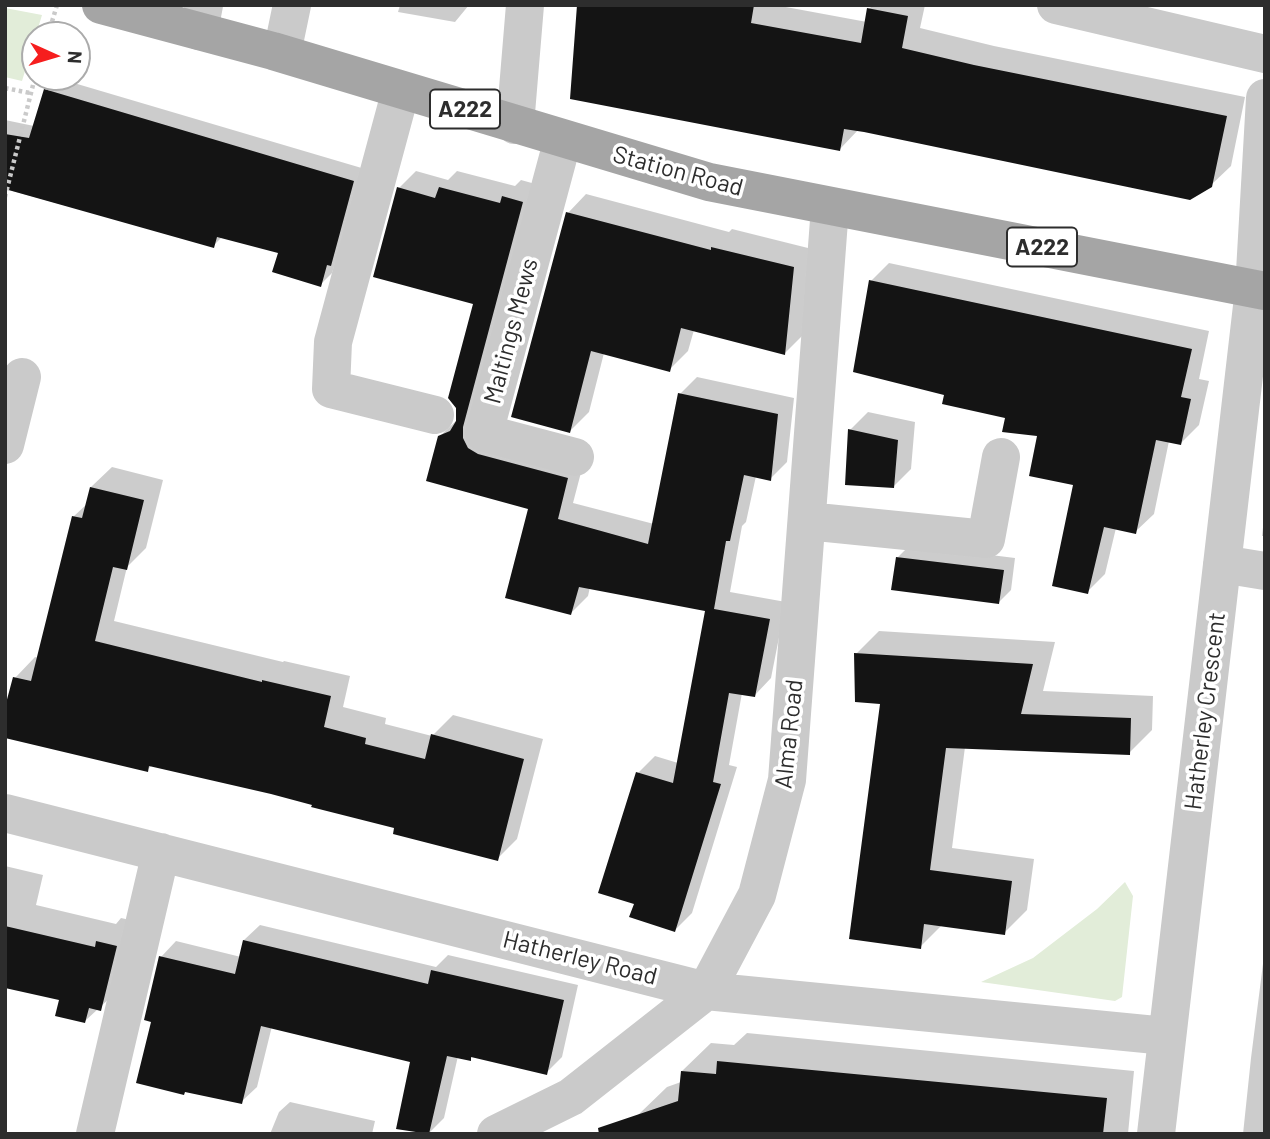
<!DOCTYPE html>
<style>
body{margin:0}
#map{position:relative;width:1270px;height:1139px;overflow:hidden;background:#fff;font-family:Barlow,sans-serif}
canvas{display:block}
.frame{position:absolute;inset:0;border:7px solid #2d2d2d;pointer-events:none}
.north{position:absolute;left:21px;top:21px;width:70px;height:70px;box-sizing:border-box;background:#fff;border:2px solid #ababab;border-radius:50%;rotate:94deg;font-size:19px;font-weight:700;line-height:28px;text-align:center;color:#2d2d2d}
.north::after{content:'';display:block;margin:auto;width:24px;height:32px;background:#f61e1e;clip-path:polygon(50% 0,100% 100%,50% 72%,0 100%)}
</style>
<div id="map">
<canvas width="1270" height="1139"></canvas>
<div class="frame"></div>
<div class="north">N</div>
</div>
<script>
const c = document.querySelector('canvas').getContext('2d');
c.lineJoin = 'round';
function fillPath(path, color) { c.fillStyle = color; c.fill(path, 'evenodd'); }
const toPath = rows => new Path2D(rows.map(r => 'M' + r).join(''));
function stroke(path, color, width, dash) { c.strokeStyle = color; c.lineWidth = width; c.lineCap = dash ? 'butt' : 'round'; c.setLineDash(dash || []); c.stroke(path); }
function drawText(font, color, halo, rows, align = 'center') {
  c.font = font + ' Barlow,sans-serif'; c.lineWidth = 7; c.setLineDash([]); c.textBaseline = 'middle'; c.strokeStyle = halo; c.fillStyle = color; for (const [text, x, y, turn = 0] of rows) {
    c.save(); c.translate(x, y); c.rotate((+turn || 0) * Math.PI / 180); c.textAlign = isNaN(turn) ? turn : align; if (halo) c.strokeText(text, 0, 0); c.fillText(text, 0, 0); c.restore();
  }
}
fillPath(toPath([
 [5,8,42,15,22,81,5,77],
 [1125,882,1133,896,1122,997,1115,1001,981,982,1033,958,1097,909]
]), '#e2edd9');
fillPath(toPath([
 [400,5,469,5,455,22,398,12],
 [579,5,775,5,867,22,869,9,873,5,925,5,920,28,994,46,1245,97,1231,166,1211,185,859,129,840,149],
 [57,78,365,169,332,273,320,285,280,252,222,237,213,246,5,189,5,120,34,126,45,90],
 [416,171,448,180,457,171,515,186,521,180,539,185,479,409,584,461,573,503,654,524,680,394,697,377,794,398,787,462,770,479,756,476,746,522,742,526,730,592,786,602,771,678,755,695,742,693,729,765,737,767,692,913,675,930,636,903,638,773,655,756,678,763,707,609,590,587,588,596,571,613,530,507,439,437,457,420,475,303,399,188],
 [586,194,729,232,732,229,812,249,804,334,785,353,694,330,688,351,669,370,604,353,589,412,570,431,568,213],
 [889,263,1209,331,1199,379,1209,381,1199,425,1181,443,1169,441,1154,514,1135,532,1116,528,1105,574,1087,592,1075,484,1039,435,1007,416,946,393,871,281],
 [868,412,915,422,911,469,893,487,850,430],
 [112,467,163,480,146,548,127,567,114,621,283,662,284,661,350,676,343,707,386,718,385,724,432,736,453,715,543,739,517,839,497,859,397,826,314,803,152,765,147,770,15,678,35,657,39,658,73,517,88,503,91,487],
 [1265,510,1265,536,1262,536],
 [910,545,1015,558,1011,590,999,602,898,557],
 [879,631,1055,642,1043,691,1153,696,1152,730,1129,753,965,747,952,848,1034,859,1027,910,1004,933,942,925,920,947,882,703,856,654],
 [5,866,43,875,36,905,116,924,121,918,139,922,124,985,85,1021,61,999,5,986],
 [260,925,436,967,448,955,578,985,562,1057,546,1073,473,1056,470,1059,458,1056,444,1118,428,1134,413,1061,272,1026,257,1087,241,1102,153,1020,161,957,176,941,241,957,244,940],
 [1265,948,1265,1134,1243,1134,1251,1058],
 [747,1033,1134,1071,1128,1134,645,1134,638,1115,667,1087,681,1082,682,1071,711,1043,734,1045],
 [290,1102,375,1121,372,1134,270,1134,279,1112]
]), '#0003');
fillPath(toPath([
 [577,5,754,5,751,23,861,43,867,8,908,16,902,48,974,65,1227,116,1212,187,1190,200,864,132,844,129,840,151,570,99],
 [44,89,354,181,331,266,327,265,321,287,272,272,278,253,217,237,214,248,5,189,5,134,29,138],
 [397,187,435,198,439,187,500,203,502,196,523,202,463,427,463,438,468,448,478,454,568,478,558,519,648,544,678,393,778,414,771,481,744,475,730,541,726,541,714,609,770,619,755,697,729,693,713,782,721,784,675,932,629,917,634,904,598,893,636,772,673,783,705,611,579,587,571,615,505,598,528,509,426,481,438,436,450,431,456,421,456,408,448,398,473,304,373,277],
 [566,212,711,250,711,247,794,267,785,355,681,328,670,372,591,351,570,433,511,417],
 [869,280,1192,349,1181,397,1191,399,1181,445,1156,440,1136,534,1104,527,1088,594,1052,586,1073,485,1029,476,1037,436,1002,432,1005,418,942,404,944,395,853,372],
 [848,429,898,440,894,488,845,485],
 [90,487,144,500,127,570,113,567,95,641,262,682,262,680,331,696,324,727,366,738,365,744,425,759,431,734,524,759,498,861,393,834,394,828,311,807,312,805,271,794,149,766,148,772,5,738,5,707,13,677,31,681,72,516,82,518],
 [896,557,1004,570,999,604,891,590],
 [854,653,1033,664,1021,714,1131,718,1130,755,946,748,930,870,1012,881,1005,935,924,924,921,949,849,939,880,704,855,702],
 [5,926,95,947,96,941,117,946,101,1011,89,1008,85,1023,55,1016,59,1000,5,988],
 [243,940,428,984,431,970,564,1000,547,1075,471,1057,471,1061,447,1056,429,1134,396,1129,410,1062,261,1026,242,1104,185,1092,184,1095,136,1083,151,1022,144,1020,159,956,235,974],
 [717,1061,1107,1098,1103,1134,599,1134,598,1128,678,1101,681,1071,716,1074]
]), '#141414');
stroke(toPath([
 [48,35,57,5],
 [5,88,30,93],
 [5,197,35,77]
]), '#cacaca', 4.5, [3.5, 3.5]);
stroke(toPath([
 [1056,5,1265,54],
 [199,31,204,5],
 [282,53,292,5],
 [401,90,333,342,331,389,435,415],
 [515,125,525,5],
 [563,139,484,433,575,457],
 [5,445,22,377],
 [807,521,986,539,1001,457],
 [1222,564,1265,571],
 [5,813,706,991,1166,1036],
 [95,1134,161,852],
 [496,1134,571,1097,706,991,757,895,787,780,830,207],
 [1156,1134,1254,289,1265,98]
]), '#cacaca', 38);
stroke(toPath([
 [101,5,273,51,709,182,1265,291]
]), '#a5a5a5', 38);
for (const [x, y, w] of [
 [465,109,70],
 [1042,247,70]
]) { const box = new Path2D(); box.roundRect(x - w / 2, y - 19.5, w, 39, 5); c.fillStyle = '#fff'; c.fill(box); stroke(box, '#2d2d2d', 2); }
drawText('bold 23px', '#2d2d2d', null, [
 ["A222",465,109],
 ["A222",1042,247]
]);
drawText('24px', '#2d2d2d', '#fff', [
 ["Station Road",678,171,15],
 ["Maltings Mews",511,331,-75],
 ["Hatherley Crescent",1205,711,-83],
 ["Alma Road",789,734,-84],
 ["Hatherley Road",580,958,14]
]);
</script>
